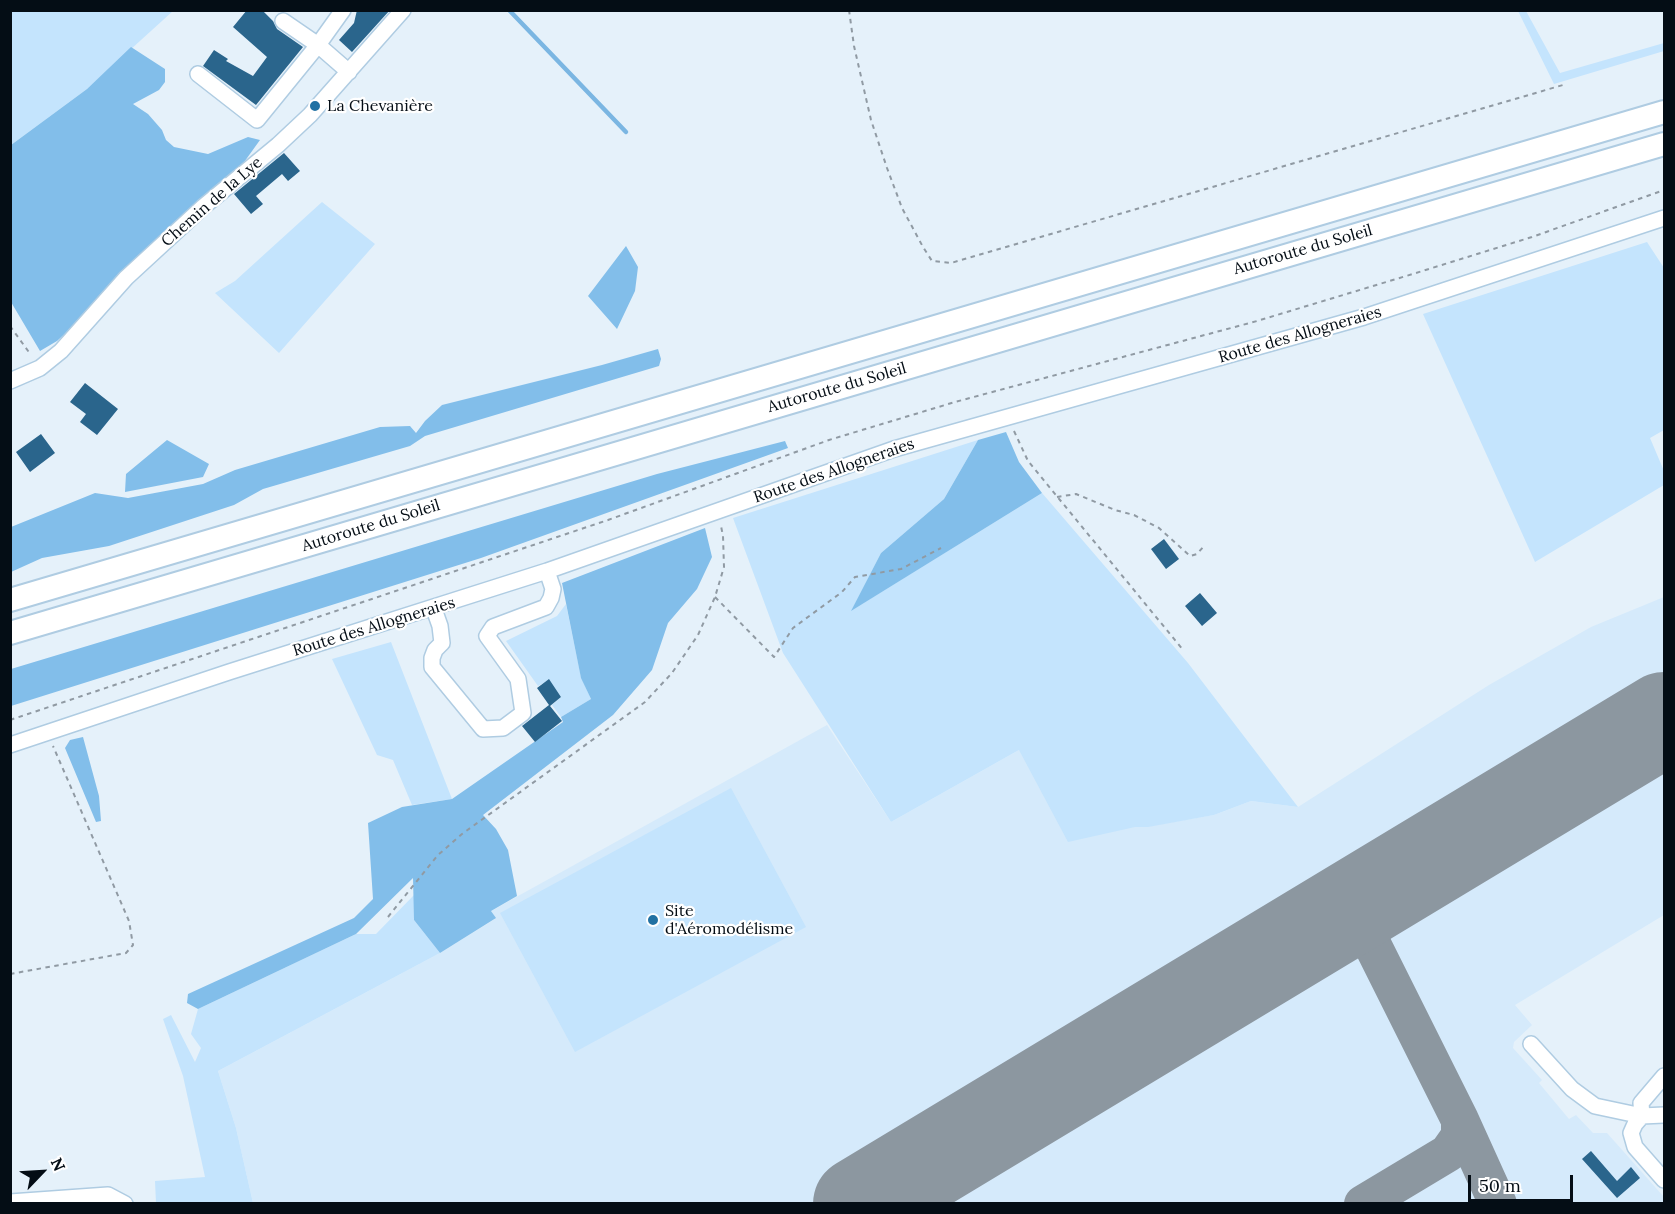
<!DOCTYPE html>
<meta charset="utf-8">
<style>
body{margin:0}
#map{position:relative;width:1675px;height:1214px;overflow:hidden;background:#e5f1fa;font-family:Lora,serif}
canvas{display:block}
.frame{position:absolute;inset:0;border:12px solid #040d15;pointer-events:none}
.north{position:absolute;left:12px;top:1142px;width:60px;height:60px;-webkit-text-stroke:4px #fff;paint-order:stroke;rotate:65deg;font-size:16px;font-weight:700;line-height:24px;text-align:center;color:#040d15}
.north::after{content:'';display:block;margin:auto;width:21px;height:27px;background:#040d15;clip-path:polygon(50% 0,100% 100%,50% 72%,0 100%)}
.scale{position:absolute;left:1468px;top:1175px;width:105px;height:27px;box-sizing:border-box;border:3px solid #040d15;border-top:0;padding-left:8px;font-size:18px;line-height:21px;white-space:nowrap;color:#040d15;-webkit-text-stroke:4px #fff;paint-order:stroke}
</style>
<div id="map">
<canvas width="1675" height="1214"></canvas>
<div class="frame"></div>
<div class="north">N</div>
<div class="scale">50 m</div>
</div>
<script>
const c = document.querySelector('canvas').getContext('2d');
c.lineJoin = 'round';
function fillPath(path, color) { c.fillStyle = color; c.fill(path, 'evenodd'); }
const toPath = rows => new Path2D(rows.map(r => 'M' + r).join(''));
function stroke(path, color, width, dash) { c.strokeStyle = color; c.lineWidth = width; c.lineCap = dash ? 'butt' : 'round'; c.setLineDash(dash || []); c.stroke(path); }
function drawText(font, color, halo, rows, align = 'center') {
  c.font = font + ' Lora,serif'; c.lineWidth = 4.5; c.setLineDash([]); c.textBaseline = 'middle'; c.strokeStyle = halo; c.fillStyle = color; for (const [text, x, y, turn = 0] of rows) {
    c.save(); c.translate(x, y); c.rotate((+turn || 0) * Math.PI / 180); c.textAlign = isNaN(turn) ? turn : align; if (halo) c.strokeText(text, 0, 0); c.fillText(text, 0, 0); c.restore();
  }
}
fillPath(toPath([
 [1664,597,1664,915,1515,1005,1532,1025,1514,1042,1513,1048,1542,1080,1539,1083,1569,1119,1576,1115,1593,1133,1607,1133,1664,1197,1664,1203,253,1203,236,1128,218,1071,440,953,495,919,491,911,827,725,891,822,1019,750,1135,827,1148,826,1214,815,1251,801,1298,807,1489,685,1591,627]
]), '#d5eafb');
fillPath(toPath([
 [11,11,173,11,87,89,11,145],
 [1518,11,1526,11,1560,73,1664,43,1664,51,1554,84],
 [322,202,375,244,279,353,215,293,235,281],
 [1647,242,1664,268,1664,430,1650,438,1664,471,1664,485,1535,562,1423,314],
 [978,440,944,499,881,553,852,610,1042,493,1188,663,1298,807,1251,801,1214,815,1148,827,1135,827,1068,842,1019,750,891,822,783,653,733,518],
 [566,604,581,677,591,699,561,717,552,705,561,697,549,680,538,686,506,641,557,616],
 [391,642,452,799,412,805,393,760,377,755,332,659],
 [731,788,806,927,575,1052,500,913],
 [414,895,414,920,440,953,218,1071,236,1128,253,1203,156,1203,155,1181,205,1177,183,1076,163,1019,171,1015,195,1062,201,1048,191,1034,198,1009,356,934,376,934]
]), '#c4e4fd');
fillPath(toPath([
 [131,47,165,69,165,82,159,90,133,104,148,114,162,130,166,140,174,147,208,154,248,137,260,140,242,165,78,322,57,341,40,351,11,302,11,145,87,89],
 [626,246,638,267,635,291,617,329,588,296],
 [658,349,661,359,659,366,425,436,410,446,263,489,234,505,109,546,42,558,11,572,11,527,95,493,128,498,203,484,235,470,380,427,410,426,416,433,425,421,442,405,602,365],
 [1006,432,1019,462,1042,493,851,611,881,553,944,499,978,440],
 [167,440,209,464,203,477,125,492,126,474],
 [785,441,788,448,481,558,11,706,11,669,657,474],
 [705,528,712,557,697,589,668,623,652,670,613,715,483,815,496,829,508,850,517,896,491,911,496,918,440,953,414,920,413,878,356,934,198,1009,187,1003,188,994,354,918,373,899,368,823,402,807,452,799,563,722,561,717,591,699,581,678,562,583],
 [83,737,99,796,101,821,96,822,65,748,70,740]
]), '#82beea');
stroke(toPath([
 [509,10,626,132]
]), '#7bb6e2', 4.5);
stroke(toPath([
 [1333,918,1341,917,1353,922,1360,927,1370,940,1460,1120,1498,1204],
 [1370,940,1365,924,1364,912,1368,900,1374,894],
 [1363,1204,1448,1153,1460,1136,1460,1120]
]), '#8c97a0', 38);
stroke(toPath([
 [860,1204,1664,719]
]), '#8c97a0', 94);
fillPath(toPath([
 [247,10,262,10,273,21,277,29,303,47,256,105,203,66,214,50,228,59,226,61,253,76,267,57,233,27],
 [357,10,390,10,352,52,339,40,354,23],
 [284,153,300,171,288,181,282,174,256,196,263,204,251,214,234,194],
 [85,383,118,409,97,435,80,422,86,414,70,402],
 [41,434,55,453,30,472,16,452],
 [1164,539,1179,559,1166,569,1151,549],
 [1200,593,1217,613,1202,626,1185,606],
 [549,679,561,697,550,706,562,721,535,742,522,726,549,705,537,688],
 [1591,1151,1617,1181,1631,1167,1640,1178,1617,1198,1582,1159]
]), '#2a658c');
const minor = toPath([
 [343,10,318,45,349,72],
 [198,74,257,120,318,45,283,21],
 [10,381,40,368,61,351,126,278,203,207,278,145,310,115,403,10],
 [434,609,440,626,442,643,435,650,432,658,432,667,483,729,503,728,523,713,518,679,487,636,493,627,546,607,551,598,553,589,547,571],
 [10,745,229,672,547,571,894,449,1364,317,1664,218],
 [1531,1044,1572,1089,1595,1106,1642,1116,1664,1115],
 [1642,1116,1635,1124,1631,1133,1635,1147,1664,1180],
 [1642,1116,1641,1103,1664,1076],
 [10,1202,108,1195,125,1204]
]);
const highway = toPath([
 [10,600,1664,112],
 [10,633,1664,144]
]);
stroke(minor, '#afcce2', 18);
stroke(highway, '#afcce2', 26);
stroke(toPath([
 [849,10,854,46,871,120,887,168,902,208,923,247,932,261,951,263,1563,85],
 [10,326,31,355],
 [1014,431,1028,461,1184,651],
 [1057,497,1076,494,1115,510,1134,515,1159,528,1190,556,1197,554,1204,546],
 [715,597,774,657,793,628,842,592,855,577,901,569,941,548],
 [10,720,608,520,829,440,955,402,1257,321,1416,273,1532,237,1664,190],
 [388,917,438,855,462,834,645,702,672,673,698,635,715,597,724,567,723,536,721,526],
 [10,974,126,953,133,945,129,921,53,746]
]), '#909aa3', 2, [4.5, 4.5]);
stroke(minor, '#fff', 15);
stroke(highway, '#fff', 22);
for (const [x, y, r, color] of [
 [315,106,6,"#2171a3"],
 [653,920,6,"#2171a3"]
]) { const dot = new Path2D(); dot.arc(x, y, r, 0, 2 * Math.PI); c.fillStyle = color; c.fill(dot); stroke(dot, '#fff', 2); }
drawText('16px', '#040d15', '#fff', [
 ["La Chevanière",327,106],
 ["Site",665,911],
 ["d'Aéromodélisme",665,929]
], 'left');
drawText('16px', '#040d15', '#fff', [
 ["Chemin de la Lye",212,202,-41],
 ["Autoroute du Soleil",1303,250,-16],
 ["Route des Allogneraies",1300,335,-16],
 ["Autoroute du Soleil",837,388,-16],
 ["Route des Allogneraies",834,471,-19],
 ["Autoroute du Soleil",371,526,-17],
 ["Route des Allogneraies",374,627,-17]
]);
</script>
